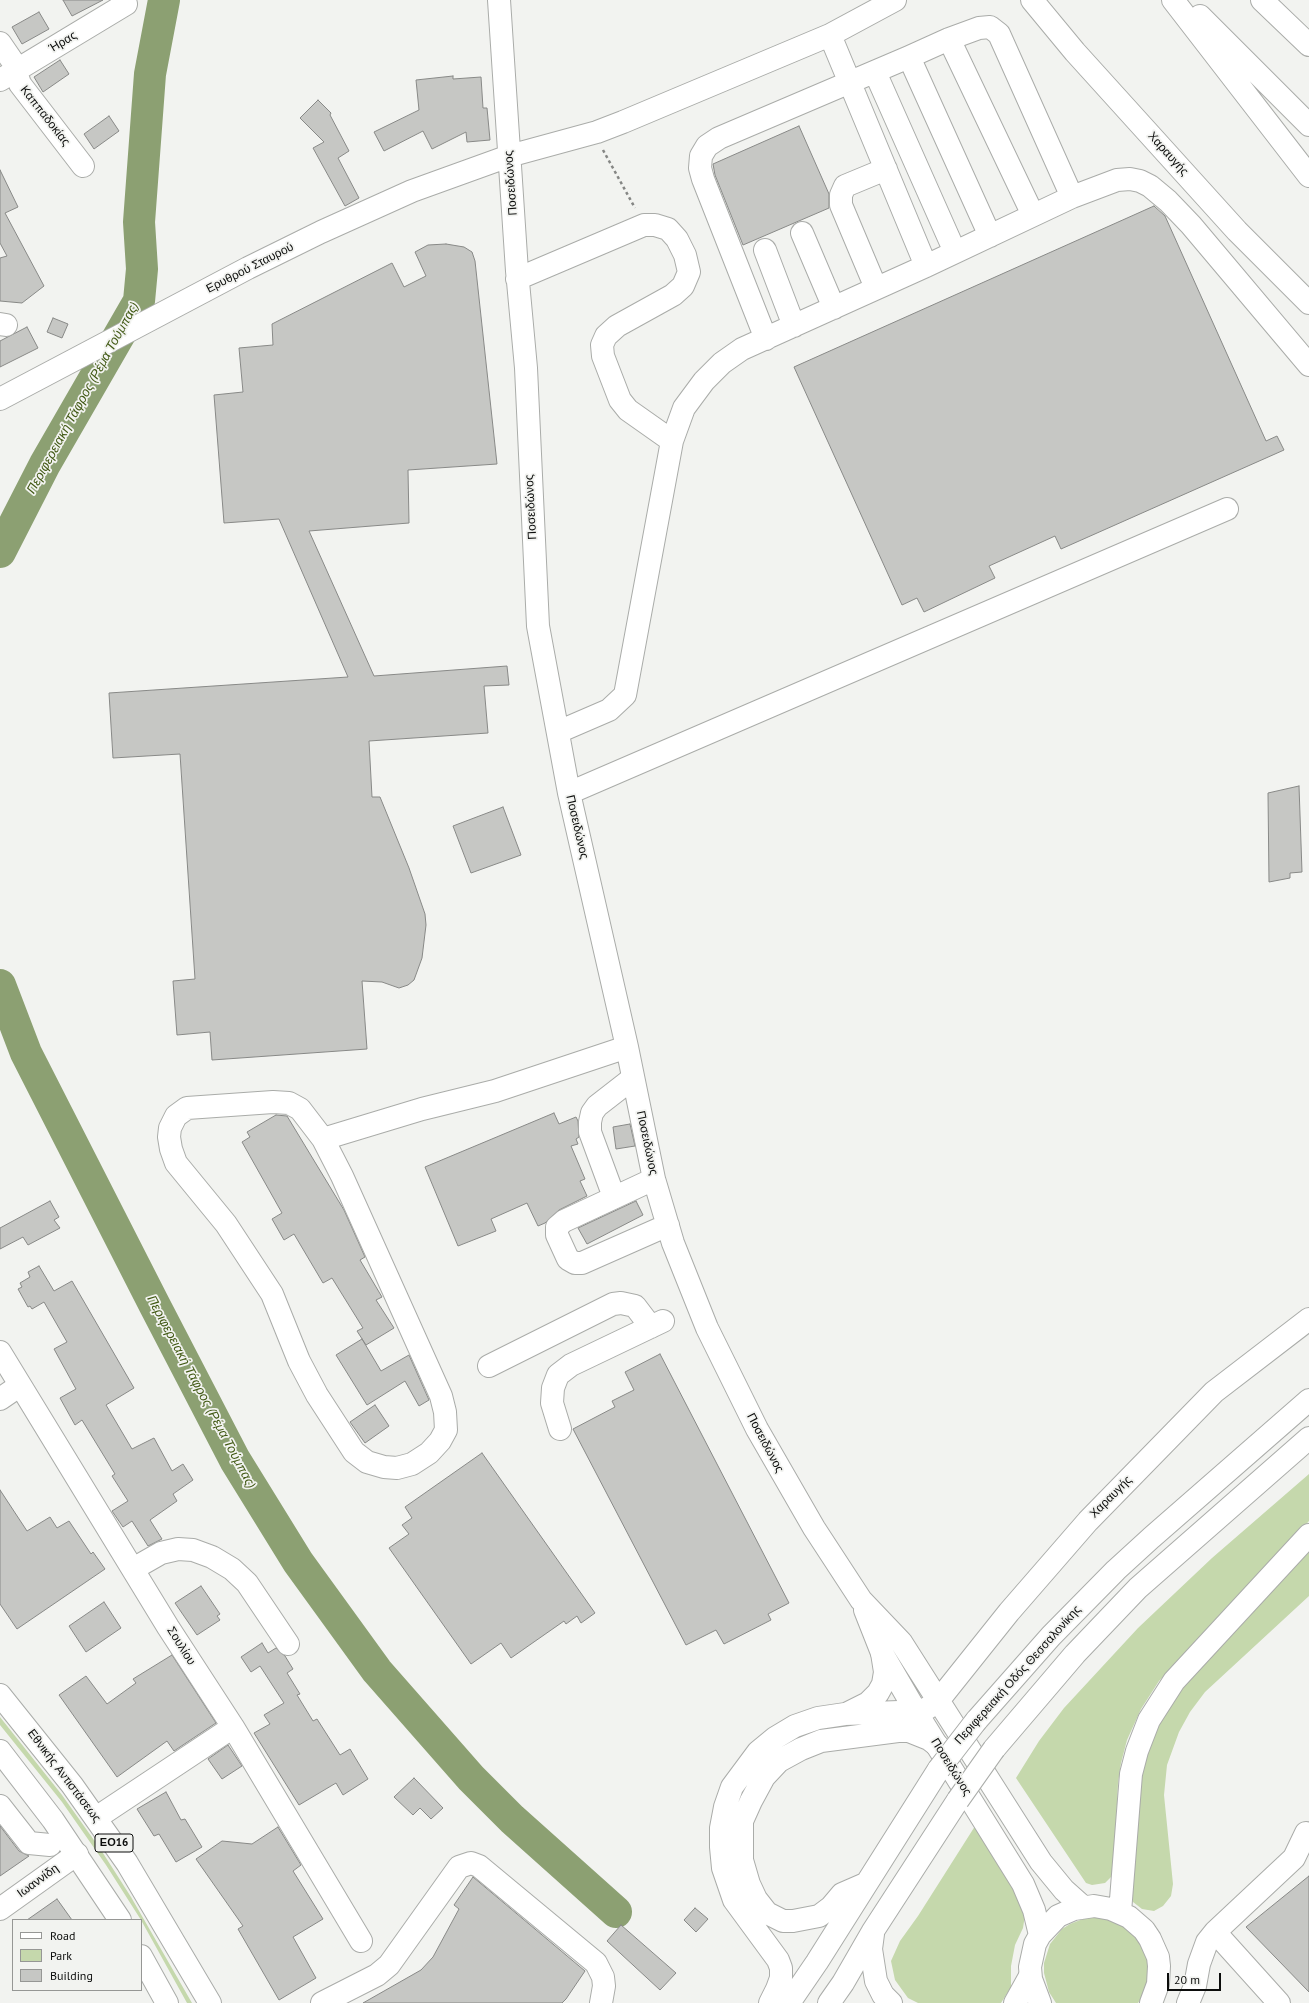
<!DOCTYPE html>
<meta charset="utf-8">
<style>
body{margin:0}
#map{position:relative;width:1309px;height:2003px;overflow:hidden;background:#f2f3f0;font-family:"PT Sans",sans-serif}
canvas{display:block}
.legend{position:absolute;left:12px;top:1919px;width:130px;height:72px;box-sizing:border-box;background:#f2f3f0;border:1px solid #969795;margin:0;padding:5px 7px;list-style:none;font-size:12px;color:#0c0d0c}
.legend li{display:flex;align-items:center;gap:8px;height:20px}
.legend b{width:20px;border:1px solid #969795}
.scale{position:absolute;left:1167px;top:1973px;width:54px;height:18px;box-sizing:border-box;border:2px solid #0c0d0c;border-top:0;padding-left:5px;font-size:12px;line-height:14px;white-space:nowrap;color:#0c0d0c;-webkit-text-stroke:3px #f2f3f0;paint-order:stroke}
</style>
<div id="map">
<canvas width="1309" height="2003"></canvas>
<ul class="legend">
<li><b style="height:5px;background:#fff"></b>Road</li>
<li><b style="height:11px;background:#c5d8ac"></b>Park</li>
<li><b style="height:11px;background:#c6c7c4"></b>Building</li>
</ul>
<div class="scale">20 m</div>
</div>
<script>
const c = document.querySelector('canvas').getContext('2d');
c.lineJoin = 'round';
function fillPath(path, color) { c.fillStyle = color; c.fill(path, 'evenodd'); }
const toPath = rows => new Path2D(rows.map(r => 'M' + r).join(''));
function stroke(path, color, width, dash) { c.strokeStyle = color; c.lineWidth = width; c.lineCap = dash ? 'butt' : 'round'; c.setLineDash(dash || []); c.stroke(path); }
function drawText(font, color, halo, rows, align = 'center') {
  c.font = font + ' "PT Sans",sans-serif'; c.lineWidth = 3.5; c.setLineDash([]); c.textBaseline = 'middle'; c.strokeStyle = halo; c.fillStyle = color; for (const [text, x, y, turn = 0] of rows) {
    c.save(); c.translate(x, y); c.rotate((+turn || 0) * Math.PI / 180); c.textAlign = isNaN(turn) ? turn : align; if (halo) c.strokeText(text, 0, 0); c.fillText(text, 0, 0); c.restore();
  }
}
fillPath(toPath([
 [1309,1474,1309,1521,1224,1614,1159,1681,1141,1709,1127,1740,1121,1763,1118,1783,1114,1867,1111,1877,1105,1883,1092,1885,1086,1883,1016,1778,1039,1741,1064,1708,1138,1628,1212,1558],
 [1309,1550,1309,1596,1205,1692,1190,1712,1179,1732,1167,1765,1164,1795,1173,1884,1171,1896,1163,1906,1154,1911,1142,1909,1133,1902,1129,1891,1143,1748,1172,1699],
 [0,1717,62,1795,101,1850,131,1897,192,2003,187,2003,141,1920,106,1865,62,1802,0,1725],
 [977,1823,1026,1909,1023,1928,1015,1945,1011,1966,1011,1987,1001,2003,918,2003,908,1998,895,1980,891,1961,900,1941,918,1916],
 [1098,1916,1126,1925,1145,1946,1150,1974,1145,1993,1138,2003,1056,2003,1049,1992,1044,1973,1044,1963,1050,1944,1062,1929,1070,1924,1088,1917]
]), '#c5d8ac');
stroke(toPath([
 [0,552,45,464,139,301,142,269,139,222,150,74,164,0],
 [0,985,26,1053,154,1304,235,1460,298,1562,377,1671,471,1778,512,1819,616,1912]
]), '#8ca072', 32);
const building = toPath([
 [63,0,103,0,72,16,63,0],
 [39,12,49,29,22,44,12,27,39,12],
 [60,60,69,74,43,92,34,77,60,60],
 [453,76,453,79,481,77,483,108,487,108,490,140,467,142,466,132,432,149,423,131,384,151,374,132,419,110,416,80,453,76],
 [318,100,331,113,330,115,349,151,338,158,359,198,345,206,313,148,324,142,300,118,318,100],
 [109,116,119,131,94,149,84,134,109,116],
 [799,126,829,194,829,208,743,245,715,175,713,164,799,126],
 [0,170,18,207,5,213,44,286,22,303,0,301,0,258,7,256,0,243,0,170],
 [1154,206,1165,216,1266,441,1277,436,1284,450,1061,549,1055,536,989,566,995,578,924,612,917,598,902,605,794,367,1154,206],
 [446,244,464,247,472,252,475,261,497,464,408,470,409,523,309,531,374,676,507,666,509,685,484,686,488,733,369,741,372,797,380,797,409,868,425,914,426,925,422,958,414,980,408,985,399,988,382,982,362,981,367,1049,212,1060,210,1032,177,1035,173,981,195,979,180,754,113,758,109,693,348,677,279,519,224,523,214,395,243,392,239,348,273,345,272,324,392,263,404,287,426,276,415,252,428,245,446,244],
 [53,318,68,324,62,338,47,332,53,318],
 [27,327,38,348,0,367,0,341,27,327],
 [1299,786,1302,872,1290,873,1290,878,1269,882,1268,793,1299,786],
 [503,807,521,855,471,873,453,826,503,807],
 [554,1113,559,1124,576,1117,578,1121,579,1137,576,1139,578,1144,571,1146,585,1179,580,1181,587,1196,559,1210,545,1223,538,1226,527,1203,491,1219,496,1231,458,1246,425,1167,554,1113],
 [276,1115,287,1116,344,1210,365,1257,360,1260,382,1297,376,1300,394,1328,366,1345,357,1331,363,1328,332,1278,323,1283,294,1234,284,1240,272,1219,282,1213,242,1142,250,1137,247,1132,276,1115],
 [630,1124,635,1146,616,1149,613,1127,630,1124],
 [50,1201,59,1217,54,1220,60,1228,28,1245,23,1237,0,1249,0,1228,50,1201],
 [636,1201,643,1215,587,1244,578,1228,636,1201],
 [39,1266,54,1291,72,1281,134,1388,106,1405,132,1449,154,1438,172,1471,183,1464,193,1480,173,1494,177,1501,150,1520,162,1539,148,1546,132,1521,123,1527,112,1511,128,1501,112,1476,115,1474,82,1420,75,1425,60,1398,76,1389,54,1349,67,1342,44,1302,32,1309,30,1306,28,1307,18,1289,22,1287,20,1283,30,1277,28,1272,39,1266],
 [362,1339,381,1371,409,1355,429,1400,419,1406,405,1381,367,1405,336,1355,362,1339],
 [660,1354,789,1603,768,1614,771,1620,724,1644,716,1630,686,1645,573,1429,615,1407,612,1401,634,1390,625,1372,660,1354],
 [375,1405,389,1426,365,1443,350,1422,375,1405],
 [482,1453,595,1613,581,1623,577,1616,566,1624,564,1621,511,1658,501,1643,471,1664,389,1548,409,1534,402,1525,412,1518,405,1507,482,1453],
 [0,1490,27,1531,50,1517,57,1528,69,1521,91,1554,93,1552,105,1569,17,1629,0,1604,0,1490],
 [201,1586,220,1614,217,1616,220,1620,197,1635,175,1603,201,1586],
 [104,1602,121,1628,86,1652,69,1626,104,1602],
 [262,1643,268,1653,276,1648,285,1656,293,1669,287,1673,300,1694,297,1695,313,1721,317,1719,340,1755,350,1749,368,1779,343,1795,336,1783,299,1805,254,1733,270,1724,264,1715,284,1703,260,1666,251,1672,241,1657,262,1643],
 [172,1655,216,1723,174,1751,167,1741,117,1777,59,1695,86,1676,107,1704,136,1683,133,1679,172,1655],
 [228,1745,242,1766,222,1779,208,1759,228,1745],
 [414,1778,443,1808,431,1819,420,1808,413,1815,394,1797,414,1778],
 [166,1792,181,1820,185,1819,202,1847,176,1862,159,1834,154,1836,137,1809,166,1792],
 [0,1826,19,1851,29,1856,0,1876,0,1826],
 [278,1827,301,1865,293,1871,323,1919,293,1937,316,1978,279,2000,238,1929,243,1926,196,1859,222,1841,252,1844,278,1827],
 [1309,1876,1309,1992,1246,1927,1309,1876],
 [473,1877,585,1971,566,1999,562,2003,363,2003,421,1970,433,1957,459,1909,454,1905,473,1877],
 [57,1899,72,1920,27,1920,57,1899],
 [695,1908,708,1919,696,1932,684,1920,695,1908],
 [621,1925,676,1973,660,1990,607,1941,621,1925]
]);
fillPath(building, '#c6c7c4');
stroke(building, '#888987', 1);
const minor = toPath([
 [499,0,517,271,526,368,538,626,569,793,627,1047,654,1179,673,1243,707,1328,757,1429,814,1528,861,1600,901,1642,1041,1862,1064,1890,1083,1907],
 [1032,0,1075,52,1237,231,1309,303],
 [830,35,926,266],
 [949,39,1033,215],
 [0,43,13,62,20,84,83,166],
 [909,57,990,236],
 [875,72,955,252],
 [0,80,126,4],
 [802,233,834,308],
 [765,250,794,326],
 [517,279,644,225,655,225,668,229,677,239,685,255,689,272,683,286,673,295,617,326,606,336,602,345,603,356,620,400,628,410,672,441],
 [876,288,841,205,841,195,845,186,886,169],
 [0,324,6,325],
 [766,339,703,179,700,168,701,156,707,146,719,138,909,57,949,39,979,28,990,27,999,34,1072,197],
 [0,399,248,268,321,232,412,191,509,156,597,132,623,122,830,35,895,0],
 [558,732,609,710,625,695,672,441,684,408,704,381,722,363,742,349,926,266,1072,197,1117,180,1130,179,1140,181,1150,186,1168,201,1191,225,1309,365],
 [569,793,1227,509],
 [323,1139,300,1109,289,1103,273,1102,187,1108,176,1116,170,1128,169,1137,171,1149,176,1163,226,1224,272,1294,299,1361,317,1395,354,1452,367,1462,384,1467,397,1468,412,1464,429,1453,440,1441,446,1430,445,1412,441,1396,342,1176,323,1139,422,1109,495,1091,627,1047],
 [654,1179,564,1221,557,1227,557,1235,568,1259,575,1263,582,1263,668,1225],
 [614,1197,590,1132,590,1122,592,1113,597,1106,633,1078],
 [0,1352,168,1627,233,1727,361,1941],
 [489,1366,613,1304,621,1303,635,1306,651,1327],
 [0,1399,19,1386],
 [560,1429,552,1403,553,1388,558,1375,571,1365,663,1321],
 [133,1569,161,1553,178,1549,193,1550,212,1557,232,1569,247,1583,288,1644],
 [865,1610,882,1653,918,1715,1023,1884,1034,1910,1040,1935],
 [926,1709,938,1701,1009,1612,1088,1521,1214,1392,1309,1319],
 [0,1806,29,1843,50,1845],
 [96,1818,233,1727],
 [0,1909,77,1854],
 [1120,1912,1131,1774,1137,1751,1149,1720,1174,1681,1309,1535],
 [322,2003,377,1975,389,1965,459,1867,471,1863,479,1866,596,1963,603,1977,604,1986,601,2003],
 [1040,2003,1031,1979,1030,1967,1035,1944,1040,1935,1058,1916,1074,1909,1094,1906,1111,1909,1129,1917,1144,1930,1150,1939,1158,1957,1159,1966,1158,1984,1151,2003],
 [1188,2003,1195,1986,1199,1964,1207,1942,1215,1932],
 [1279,2003,1215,1932,1294,1858,1306,1833]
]);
const major = toPath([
 [0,1695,72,1785,127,1863,210,2003],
 [0,1751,53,1820,120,1920],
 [141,1956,167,2003]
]);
const highway = toPath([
 [1173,0,1309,176],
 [1262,0,1309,45],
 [1200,16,1309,125],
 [848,1713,868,1703,878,1693,883,1684,885,1672,882,1653],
 [976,1721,1051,1636,1116,1570,1151,1538,1309,1400],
 [994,1749,1075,1654,1138,1588,1309,1438],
 [865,1884,842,1894,831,1907,819,1916,793,1921,783,1921,767,1913,756,1899,749,1884,742,1860,742,1821,751,1801,764,1777,779,1761,801,1749,821,1741,898,1731,909,1731,929,1739,938,1746],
 [873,1934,871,1949,876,1981,883,1995,891,2003],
 [770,2003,777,1989,781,1978,781,1968,778,1960,734,1900,723,1868,721,1847,721,1828,725,1807,732,1787,758,1752,775,1738,795,1726,818,1718,845,1714,899,1712,918,1715],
 [789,2003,817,1962,939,1769],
 [829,2003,843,1983,873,1931,958,1800],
 [1015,2003,1030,1976]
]);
stroke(minor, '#aaaca9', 24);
stroke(major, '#aaaca9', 24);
stroke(highway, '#aaaca9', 24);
stroke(toPath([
 [603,150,635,208]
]), '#858684', 2.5, [3, 3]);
stroke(minor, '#fff', 22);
stroke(major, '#fff', 22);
stroke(highway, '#fff', 22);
const highwayBridge = toPath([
 [939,1769,976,1721],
 [958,1800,994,1749]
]);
stroke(highwayBridge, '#aaaca9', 24, []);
stroke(highwayBridge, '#fff', 22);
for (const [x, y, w] of [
 [114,1843,38]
]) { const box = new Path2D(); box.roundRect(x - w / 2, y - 9, w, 18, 3); c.fillStyle = '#f2f3f0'; c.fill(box); stroke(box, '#0c0d0c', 1); }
drawText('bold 11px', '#0c0d0c', null, [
 ["ΕΟ16",114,1843]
]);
drawText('12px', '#0c0d0c', '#f2f3f0', [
 ["Ήρας",63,42,-31],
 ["Καππαδοκίας",45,116,52],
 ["Χαραυγής",1168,154,48],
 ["Ποσειδώνος",511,183,-94],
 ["Ερυθρού Σταυρού",250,268,-27],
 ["Ποσειδώνος",531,507,-93],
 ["Ποσειδώνος",577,827,77],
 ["Ποσειδώνος",647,1143,78],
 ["Ποσειδώνος",765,1443,62],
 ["Χαραυγής",1111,1497,-45],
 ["Σουλίου",181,1646,58],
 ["Περιφερειακή Οδός Θεσσαλονίκης",1018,1675,-48],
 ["Ποσειδώνος",951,1767,58],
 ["Εθνικής Αντιστάσεως",64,1776,53],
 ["Ιωαννίδη",38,1881,-36]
]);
drawText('italic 13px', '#415914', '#f2f3f0', [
 ["Περιφερειακή Τάφρος (Ρέμα Τούμπας)",83,398,-61],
 ["Περιφερειακή Τάφρος (Ρέμα Τούμπας)",201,1392,62]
]);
</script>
